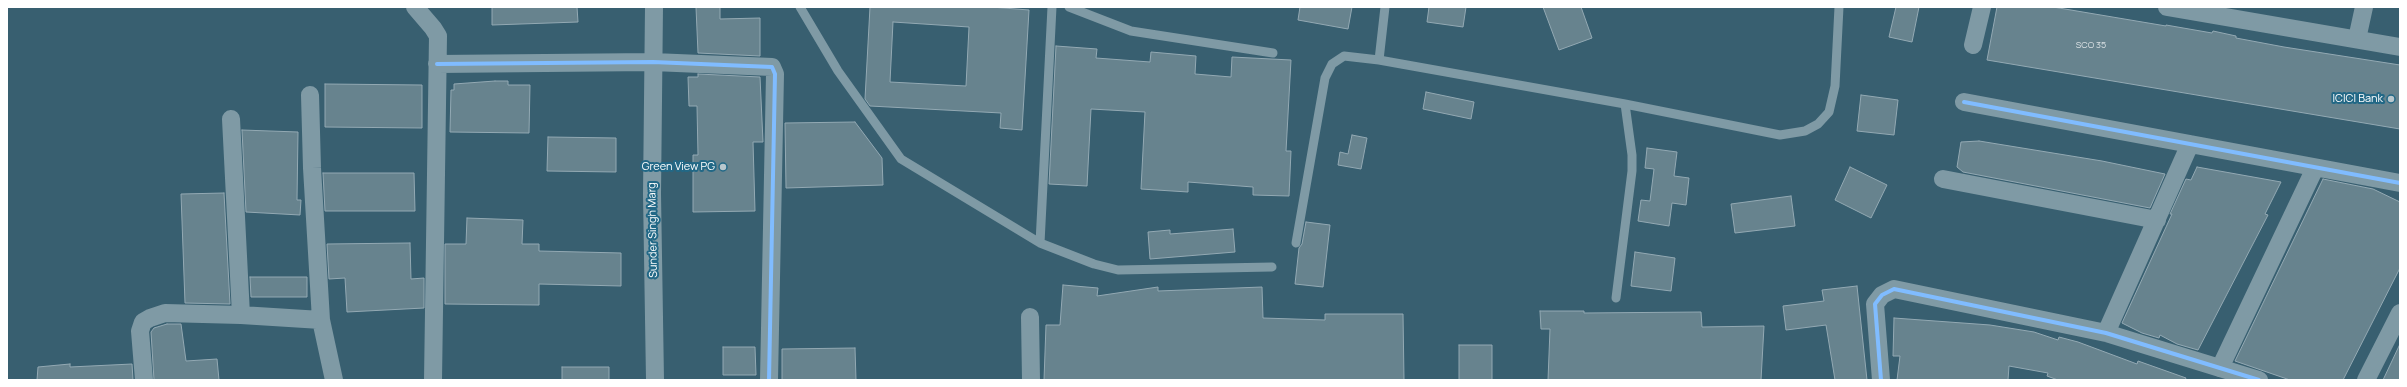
<!DOCTYPE html>
<style>
body{margin:0}
#map{position:relative;width:2407px;height:387px;overflow:hidden;background:#385f70;font-family:Manrope,sans-serif}
canvas{display:block}
.frame{position:absolute;inset:0;border:8px solid #fff;pointer-events:none}
</style>
<div id="map">
<canvas width="2407" height="387"></canvas>
<div class="frame"></div>
</div>
<script>
const c = document.querySelector('canvas').getContext('2d');
c.lineJoin = 'round';
function fillPath(path, color) { c.fillStyle = color; c.fill(path, 'evenodd'); }
const toPath = rows => new Path2D(rows.map(r => 'M' + r).join(''));
function stroke(path, color, width, dash) { c.strokeStyle = color; c.lineWidth = width; c.lineCap = dash ? 'butt' : 'round'; c.setLineDash(dash || []); c.stroke(path); }
function drawText(font, color, halo, rows, align = 'center') {
  c.font = font + ' Manrope,sans-serif'; c.lineWidth = 4; c.setLineDash([]); c.textBaseline = 'middle'; c.strokeStyle = halo; c.fillStyle = color; for (const [text, x, y, turn = 0] of rows) {
    c.save(); c.translate(x, y); c.rotate((+turn || 0) * Math.PI / 180); c.textAlign = isNaN(turn) ? turn : align; if (halo) c.strokeText(text, 0, 0); c.fillText(text, 0, 0); c.restore();
  }
}
const building = toPath([
 [492,7,577,7,578,22,492,25,492,7],
 [696,7,720,7,720,19,760,18,760,56,698,53,696,7],
 [870,7,991,7,1029,10,1022,130,1000,128,1001,113,870,106,865,99,870,7],
 [893,22,969,27,966,86,890,82,893,22],
 [1300,7,1352,7,1348,29,1298,20,1300,7],
 [1429,7,1466,7,1463,27,1427,22,1429,7],
 [1543,7,1581,7,1592,38,1559,50,1543,7],
 [1896,7,1919,7,1912,42,1889,37,1896,7],
 [1997,7,2053,7,2166,26,2166,25,2212,33,2213,31,2236,36,2236,38,2284,47,2400,65,2400,129,1987,60,1997,7],
 [1056,46,1097,49,1096,58,1150,62,1151,52,1196,56,1195,74,1231,77,1232,57,1291,60,1286,151,1291,151,1289,196,1253,195,1253,187,1188,182,1188,192,1141,189,1145,112,1091,109,1087,186,1049,184,1056,46],
 [698,74,760,77,763,142,753,142,755,211,693,212,693,155,698,155,697,106,689,106,688,77,698,77,698,74],
 [495,81,508,81,508,85,530,85,529,133,450,132,451,90,454,90,454,84,495,81],
 [325,84,422,85,422,128,325,127,325,84],
 [1426,92,1474,102,1471,119,1423,109,1426,92],
 [1861,95,1898,100,1894,135,1857,131,1861,95],
 [855,122,882,158,883,185,786,188,785,123,855,122],
 [242,130,298,132,297,200,301,200,300,215,246,212,242,130],
 [1352,135,1367,138,1361,169,1338,165,1340,152,1348,154,1352,135],
 [548,137,616,138,616,172,547,171,548,137],
 [1979,141,2102,161,2165,174,2150,208,1963,172,1957,167,1961,142,1979,141],
 [1647,148,1677,152,1674,176,1689,178,1686,205,1672,203,1669,226,1638,221,1641,200,1650,201,1654,169,1645,168,1647,148],
 [1850,167,1887,185,1871,218,1835,200,1850,167],
 [2197,167,2281,182,2265,214,2268,215,2198,350,2177,344,2160,335,2159,338,2142,333,2122,323,2172,214,2170,214,2186,179,2191,180,2197,167],
 [323,173,414,173,415,211,325,211,323,173],
 [2323,179,2373,189,2400,202,2400,268,2343,380,2290,380,2235,361,2323,179],
 [224,193,230,304,185,303,181,194,224,193],
 [1791,196,1795,226,1735,233,1731,204,1791,196],
 [467,218,523,220,522,244,539,244,539,251,621,253,621,286,539,284,539,305,445,304,445,244,466,244,467,218],
 [1306,222,1330,225,1323,287,1295,284,1299,248,1302,244,1306,222],
 [1233,229,1235,252,1150,259,1148,232,1170,230,1170,234,1233,229],
 [410,243,411,279,424,278,424,308,347,312,345,278,329,279,327,244,410,243],
 [1635,252,1675,258,1671,291,1631,286,1635,252],
 [250,277,307,277,307,297,251,297,250,277],
 [1063,285,1098,288,1097,296,1158,287,1158,291,1262,287,1263,318,1325,320,1325,314,1403,314,1404,380,1044,380,1046,325,1060,325,1063,285],
 [1857,286,1867,380,1835,380,1826,325,1786,330,1783,306,1824,301,1822,290,1857,286],
 [1540,311,1584,311,1584,313,1701,312,1702,327,1764,326,1761,380,1548,380,1550,329,1541,329,1540,311],
 [1894,318,1990,325,2034,332,2058,340,2059,337,2078,342,2137,364,2138,361,2186,378,2185,380,2058,380,2047,376,2048,373,2009,366,2008,380,1897,380,1900,356,1893,356,1894,318],
 [167,324,181,324,186,361,217,359,219,380,154,380,151,332,154,328,167,324],
 [2400,344,2400,380,2383,380,2400,344],
 [1459,345,1492,345,1492,380,1459,380,1459,345],
 [723,347,755,347,756,375,723,375,723,347],
 [855,348,856,380,782,380,782,349,855,348],
 [70,364,70,367,132,364,133,380,37,380,38,367,70,364],
 [562,367,609,367,609,380,562,380,562,367]
]);
fillPath(building, '#67838e');
stroke(building, '#93a9b3', 1);
stroke(toPath([
 [800,7,838,71,901,159,1040,243,1094,264,1118,270,1272,267],
 [1069,7,1131,31,1273,53],
 [1379,60,1385,7],
 [1040,243,1052,7],
 [1296,243,1325,78,1332,64,1344,56,1379,60,1625,104,1780,135,1805,131,1818,124,1829,112,1835,86,1839,7],
 [1616,298,1632,171,1632,155,1625,104]
]), '#7f9aa5', 9);
stroke(toPath([
 [415,7,433,28,438,36,433,380],
 [654,7,652,194,655,380],
 [2167,7,2400,47],
 [2357,39,2364,7],
 [1973,45,1982,7],
 [437,64,653,62,772,67,775,74,769,380],
 [310,95,312,168,321,320,334,380],
 [1964,102,2400,183],
 [231,119,241,315],
 [1943,179,2157,220],
 [1030,317,1031,380],
 [2106,333,2190,144],
 [2220,368,2315,168],
 [144,380,140,331,143,322,150,318,165,313,241,315,321,320],
 [1881,380,1875,304,1882,295,1894,289,2106,333,2259,380],
 [2366,380,2400,313]
]), '#7f9aa5', 18);
stroke(toPath([
 [437,64,653,62,772,67,775,74,769,380],
 [1964,102,2400,183],
 [1881,380,1875,304,1882,295,1894,289,2106,333,2259,380]
]), '#80bcff', 4);
for (const [x, y, r, color] of [
 [2391,99,4,"#b9c7cd"],
 [723,167,4,"#b9c7cd"]
]) { const dot = new Path2D(); dot.arc(x, y, r, 0, 2 * Math.PI); c.fillStyle = color; c.fill(dot); stroke(dot, '#226886', 1.5); }
drawText('9px', '#d9e0e3', null, [
 ["SCO 35",2091,45]
]);
drawText('11px', '#fff', '#226886', [
 ["ICICI Bank",2383,99],
 ["Green View PG",715,167]
], 'right');
drawText('11px', '#fff', '#226886', [
 ["Sunder Singh Marg",653,230,-91]
]);
</script>
